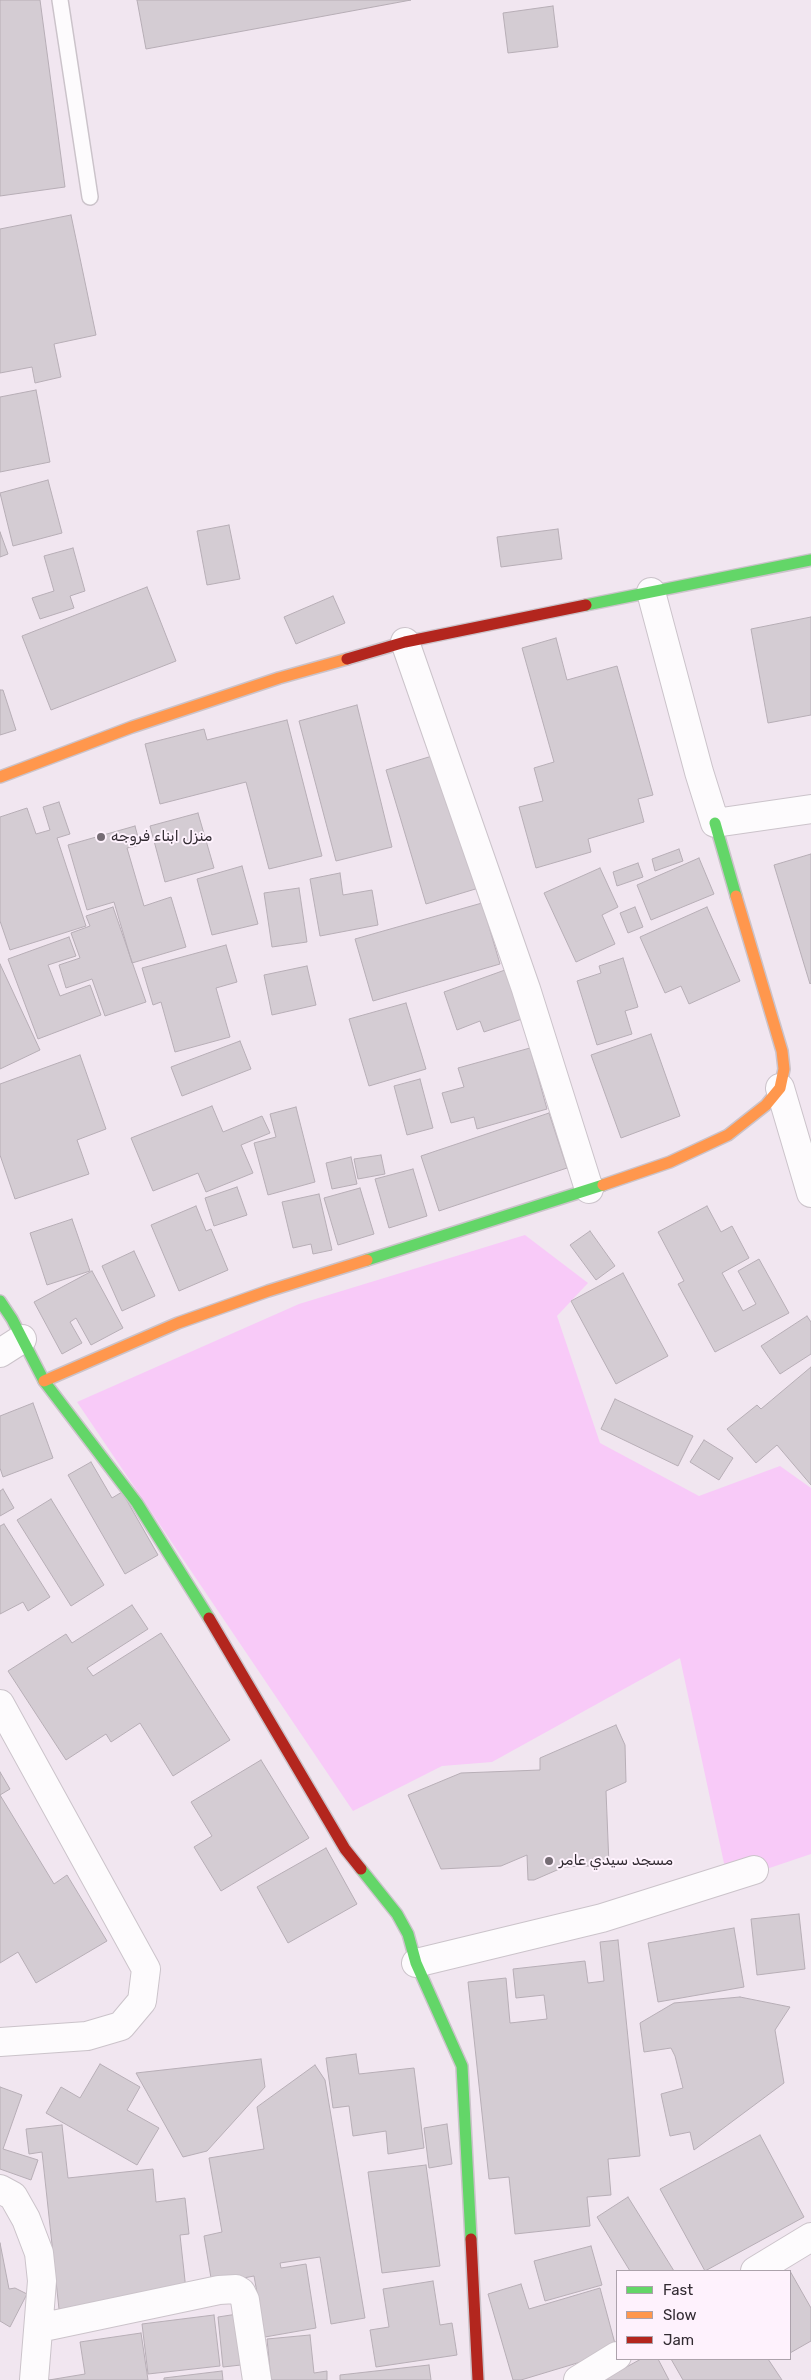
<!DOCTYPE html>
<meta charset="utf-8">
<style>
body{margin:0}
#map{position:relative;width:811px;height:2380px;overflow:hidden;background:#f1e6f0;font-family:Rubik,sans-serif}
canvas{display:block}
.legend{position:absolute;left:616px;top:2270px;width:175px;height:90px;box-sizing:border-box;background:#fef2fd;border:1px solid #aca2ac;margin:0;padding:6px 9px;list-style:none;font-size:15px;color:#322b32}
.legend li{display:flex;align-items:center;gap:10px;height:25px}
.legend b{width:25px;border:1px solid #aca2ac}
</style>
<div id="map">
<canvas width="811" height="2380"></canvas>
<ul class="legend">
<li><b style="height:6px;background:#63d668"></b>Fast</li>
<li><b style="height:6px;background:#ff974d"></b>Slow</li>
<li><b style="height:6px;background:#b3261e"></b>Jam</li>
</ul>
</div>
<script>
const c = document.querySelector('canvas').getContext('2d');
c.lineJoin = 'round';
function fillPath(path, color) { c.fillStyle = color; c.fill(path, 'evenodd'); }
const toPath = rows => new Path2D(rows.map(r => 'M' + r).join(''));
function stroke(path, color, width, dash) { c.strokeStyle = color; c.lineWidth = width; c.lineCap = dash ? 'butt' : 'round'; c.setLineDash(dash || []); c.stroke(path); }
function drawText(font, color, halo, rows, align = 'center') {
  c.font = font + ' Rubik,Vazirmatn,sans-serif'; c.lineWidth = 4; c.setLineDash([]); c.textBaseline = 'middle'; c.strokeStyle = halo; c.fillStyle = color; for (const [text, x, y, turn = 0] of rows) {
    c.save(); c.translate(x, y); c.rotate((+turn || 0) * Math.PI / 180); c.textAlign = isNaN(turn) ? turn : align; if (halo) c.strokeText(text, 0, 0); c.fillText(text, 0, 0); c.restore();
  }
}
fillPath(toPath([
 [525,1235,588,1283,557,1316,600,1443,699,1496,780,1466,811,1488,811,1854,728,1882,680,1658,492,1762,442,1766,353,1811,77,1402,299,1304]
]), '#f8caf8');
const building = toPath([
 [0,0,40,0,65,187,0,196,0,0],
 [137,0,411,0,146,49,137,0],
 [553,6,558,47,508,53,503,13,553,6],
 [71,215,96,335,54,344,61,377,35,383,32,367,0,373,0,229,71,215],
 [36,390,50,462,0,472,0,397,36,390],
 [48,480,62,533,13,546,0,493,48,480],
 [229,525,240,579,207,585,197,531,229,525],
 [558,529,562,559,501,567,497,537,558,529],
 [0,532,8,554,0,557,0,532],
 [73,548,85,591,70,596,74,608,40,619,32,598,54,591,44,556,73,548],
 [147,587,176,661,51,710,22,636,147,587],
 [333,596,345,623,296,644,284,617,333,596],
 [811,617,811,715,768,723,751,629,811,617],
 [556,638,567,680,617,666,653,795,638,799,644,822,588,839,591,852,536,868,519,807,543,801,534,768,554,762,522,648,556,638],
 [0,690,3,690,16,730,0,735,0,690],
 [357,705,392,847,336,861,299,721,357,705],
 [287,720,322,856,269,869,246,782,160,804,145,744,204,729,207,740,287,720],
 [442,753,482,887,426,904,386,770,442,753],
 [59,802,70,834,57,838,86,926,10,950,0,921,0,817,27,808,36,834,50,830,43,807,59,802],
 [198,813,214,868,165,882,150,826,198,813],
 [135,826,140,845,127,848,144,906,171,897,186,947,132,963,114,902,87,910,68,845,135,826],
 [679,849,683,861,655,871,652,859,679,849],
 [811,854,811,983,810,984,774,865,811,854],
 [699,858,714,894,651,920,637,885,699,858],
 [638,863,643,877,617,886,613,872,638,863],
 [242,866,258,924,212,935,197,879,242,866],
 [600,868,618,907,602,915,615,944,576,962,544,893,600,868],
 [340,873,343,895,372,890,378,925,320,936,310,879,340,873],
 [299,888,307,942,272,947,264,893,299,888],
 [482,903,500,964,373,1001,355,939,482,903],
 [113,907,146,1002,105,1016,92,979,66,988,59,965,80,958,71,933,90,926,86,916,113,907],
 [635,907,643,927,628,933,620,913,635,907],
 [707,907,740,981,689,1004,681,986,665,993,640,937,707,907],
 [69,937,76,956,48,965,60,996,90,985,101,1015,38,1039,8,959,69,937],
 [226,945,237,982,216,988,230,1037,175,1052,161,1002,153,1005,142,968,226,945],
 [623,958,638,1007,625,1011,632,1034,597,1045,577,981,601,973,599,966,623,958],
 [0,964,40,1050,0,1069,0,964],
 [307,966,316,1005,272,1015,264,975,307,966],
 [505,970,522,1019,484,1032,480,1021,457,1030,444,992,505,970],
 [406,1003,426,1069,369,1086,349,1019,406,1003],
 [651,1034,680,1116,621,1138,591,1055,651,1034],
 [240,1041,251,1069,182,1096,171,1067,240,1041],
 [530,1048,547,1109,477,1129,474,1117,451,1123,442,1093,464,1087,458,1068,530,1048],
 [80,1055,106,1129,77,1140,89,1174,15,1199,0,1155,0,1084,80,1055],
 [420,1079,433,1128,407,1135,394,1086,420,1079],
 [212,1106,223,1132,262,1116,270,1133,241,1145,253,1173,206,1192,198,1173,153,1191,131,1138,212,1106],
 [296,1107,315,1182,268,1195,254,1143,276,1137,270,1114,296,1107],
 [549,1113,567,1168,439,1211,421,1156,549,1113],
 [381,1155,385,1174,358,1179,354,1159,381,1155],
 [351,1157,357,1184,332,1189,326,1163,351,1157],
 [413,1169,427,1216,389,1228,375,1179,413,1169],
 [237,1187,247,1215,214,1226,205,1198,237,1187],
 [360,1188,374,1234,338,1245,324,1198,360,1188],
 [319,1194,332,1250,313,1254,311,1244,293,1248,282,1202,319,1194],
 [196,1206,206,1231,211,1229,228,1270,179,1291,151,1225,196,1206],
 [707,1206,721,1232,732,1226,749,1258,722,1273,743,1311,756,1304,738,1271,759,1259,789,1313,715,1352,678,1284,684,1281,658,1232,707,1206],
 [72,1219,90,1271,47,1285,30,1233,72,1219],
 [590,1231,615,1266,596,1280,570,1245,590,1231],
 [134,1251,155,1296,122,1311,102,1266,134,1251],
 [92,1271,123,1328,91,1345,76,1318,70,1322,82,1343,62,1354,34,1302,92,1271],
 [623,1273,668,1356,616,1384,571,1301,623,1273],
 [807,1316,811,1322,811,1354,780,1374,761,1346,807,1316],
 [811,1367,811,1485,777,1445,756,1463,727,1429,757,1405,761,1409,811,1367],
 [615,1399,693,1436,678,1466,601,1429,615,1399],
 [33,1403,53,1458,3,1477,0,1468,0,1416,33,1403],
 [704,1440,733,1458,719,1480,690,1462,704,1440],
 [91,1462,112,1498,122,1492,158,1555,125,1574,68,1475,91,1462],
 [3,1489,14,1508,0,1516,0,1491,3,1489],
 [51,1499,104,1585,71,1606,17,1520,51,1499],
 [4,1524,50,1597,28,1611,23,1602,0,1614,0,1526,4,1524],
 [132,1605,148,1629,87,1668,93,1676,161,1633,230,1740,173,1776,140,1723,111,1742,106,1734,66,1760,8,1671,66,1634,72,1643,132,1605],
 [616,1725,625,1745,626,1782,606,1791,609,1865,564,1867,534,1880,528,1880,527,1855,501,1866,441,1869,408,1795,461,1773,540,1770,540,1758,616,1725],
 [261,1760,309,1838,221,1891,194,1847,212,1836,191,1802,261,1760],
 [0,1772,10,1789,0,1795,0,1772],
 [0,1795,54,1884,67,1875,107,1941,36,1983,18,1952,0,1963,0,1795],
 [326,1848,357,1904,288,1943,257,1887,326,1848],
 [799,1914,805,1969,757,1975,751,1919,799,1914],
 [734,1928,744,1987,658,2002,648,1943,734,1928],
 [618,1940,640,2156,608,2159,611,2195,587,2197,590,2226,515,2234,509,2177,489,2179,468,1982,506,1978,510,2023,547,2019,544,1995,516,1998,513,1969,585,1961,588,1983,604,1981,600,1942,618,1940],
 [740,1997,790,2007,775,2030,784,2083,694,2150,690,2132,670,2136,661,2094,683,2088,675,2056,671,2048,644,2052,640,2023,674,2003,740,1997],
 [356,2054,359,2074,414,2068,424,2148,388,2154,386,2131,353,2136,349,2106,333,2108,326,2058,356,2054],
 [261,2059,265,2087,207,2151,183,2157,136,2073,261,2059],
 [100,2064,140,2087,127,2110,159,2128,137,2165,46,2113,61,2087,80,2098,100,2064],
 [315,2065,325,2080,365,2318,331,2324,320,2257,280,2263,281,2268,306,2264,316,2328,265,2337,254,2276,212,2284,204,2236,222,2232,209,2158,264,2149,257,2107,315,2065],
 [0,2087,22,2095,3,2149,38,2160,31,2180,0,2169,0,2087],
 [447,2124,452,2164,429,2168,424,2128,447,2124],
 [62,2125,68,2178,153,2169,156,2202,185,2198,189,2234,180,2235,186,2290,116,2303,59,2309,42,2152,29,2154,26,2129,62,2125],
 [760,2135,804,2217,705,2271,660,2189,760,2135],
 [426,2165,440,2266,382,2273,368,2172,426,2165],
 [628,2197,674,2271,630,2271,597,2217,628,2197],
 [0,2243,9,2289,15,2288,27,2294,10,2327,0,2321,0,2243],
 [591,2246,602,2285,545,2301,534,2261,591,2246],
 [789,2271,790,2271,811,2308,811,2341,790,2353,789,2271],
 [433,2281,440,2325,452,2323,457,2355,376,2367,370,2330,389,2327,383,2289,433,2281],
 [521,2284,529,2309,600,2288,617,2351,521,2380,513,2380,488,2294,521,2284],
 [244,2313,250,2364,223,2367,218,2317,244,2313],
 [214,2315,220,2366,148,2374,142,2324,214,2315],
 [141,2333,148,2380,49,2380,85,2374,80,2342,141,2333],
 [310,2335,314,2373,327,2371,327,2380,271,2380,267,2339,310,2335],
 [641,2359,658,2359,669,2380,603,2380,641,2359],
 [671,2359,768,2359,782,2380,683,2380,671,2359],
 [429,2365,431,2380,340,2380,340,2375,429,2365],
 [222,2371,223,2380,164,2380,164,2378,222,2371]
]);
fillPath(building, '#d4ccd3');
stroke(building, '#b7aeb6', 1);
const lane = toPath([
 [60,0,90,197]
]);
const street = toPath([
 [651,592,699,772,715,823,811,809],
 [405,642,526,989,589,1189],
 [780,1088,811,1193],
 [0,1353,22,1339],
 [0,1704,146,1969,142,2001,121,2026,87,2036,0,2042],
 [416,1963,602,1918,754,1870],
 [0,2189,13,2196,26,2219,39,2253,42,2281,34,2380],
 [755,2271,811,2237],
 [39,2328,219,2290,236,2289,241,2292,245,2300,257,2380],
 [578,2380,617,2356]
]);
const fast = toPath([
 [586,605,811,560],
 [715,823,736,896],
 [367,1260,603,1185],
 [0,1301,12,1319,44,1381,137,1503,209,1618],
 [361,1869,397,1914,408,1934,416,1963,462,2066,471,2239]
]);
const slow = toPath([
 [0,777,132,727,279,678,347,659],
 [603,1185,670,1162,728,1135,766,1105,780,1088,784,1069,782,1051,736,896],
 [44,1381,178,1323,268,1291,367,1260]
]);
const jam = toPath([
 [347,659,405,642,586,605],
 [209,1618,345,1849,361,1869],
 [471,2239,478,2380]
]);
stroke(lane, '#cbc3ca', 18);
stroke(street, '#cbc3ca', 30);
stroke(fast, '#cbc3ca', 14);
stroke(slow, '#cbc3ca', 14);
stroke(jam, '#cbc3ca', 14);
stroke(lane, '#fdfbfd', 15);
stroke(street, '#fdfbfd', 28);
stroke(fast, '#63d668', 11);
stroke(slow, '#ff974d', 11);
stroke(jam, '#b3261e', 11);
for (const [x, y, r, color] of [
 [101,837,5,"#756c74"],
 [549,1861,5,"#756c74"]
]) { const dot = new Path2D(); dot.arc(x, y, r, 0, 2 * Math.PI); c.fillStyle = color; c.fill(dot); stroke(dot, '#fef2fd', 2); }
drawText('15px', '#322b32', '#fef2fd', [
 ["منزل ابناء فروجه",111,837],
 ["مسجد سيدي عامر",559,1861]
], 'left');
</script>
